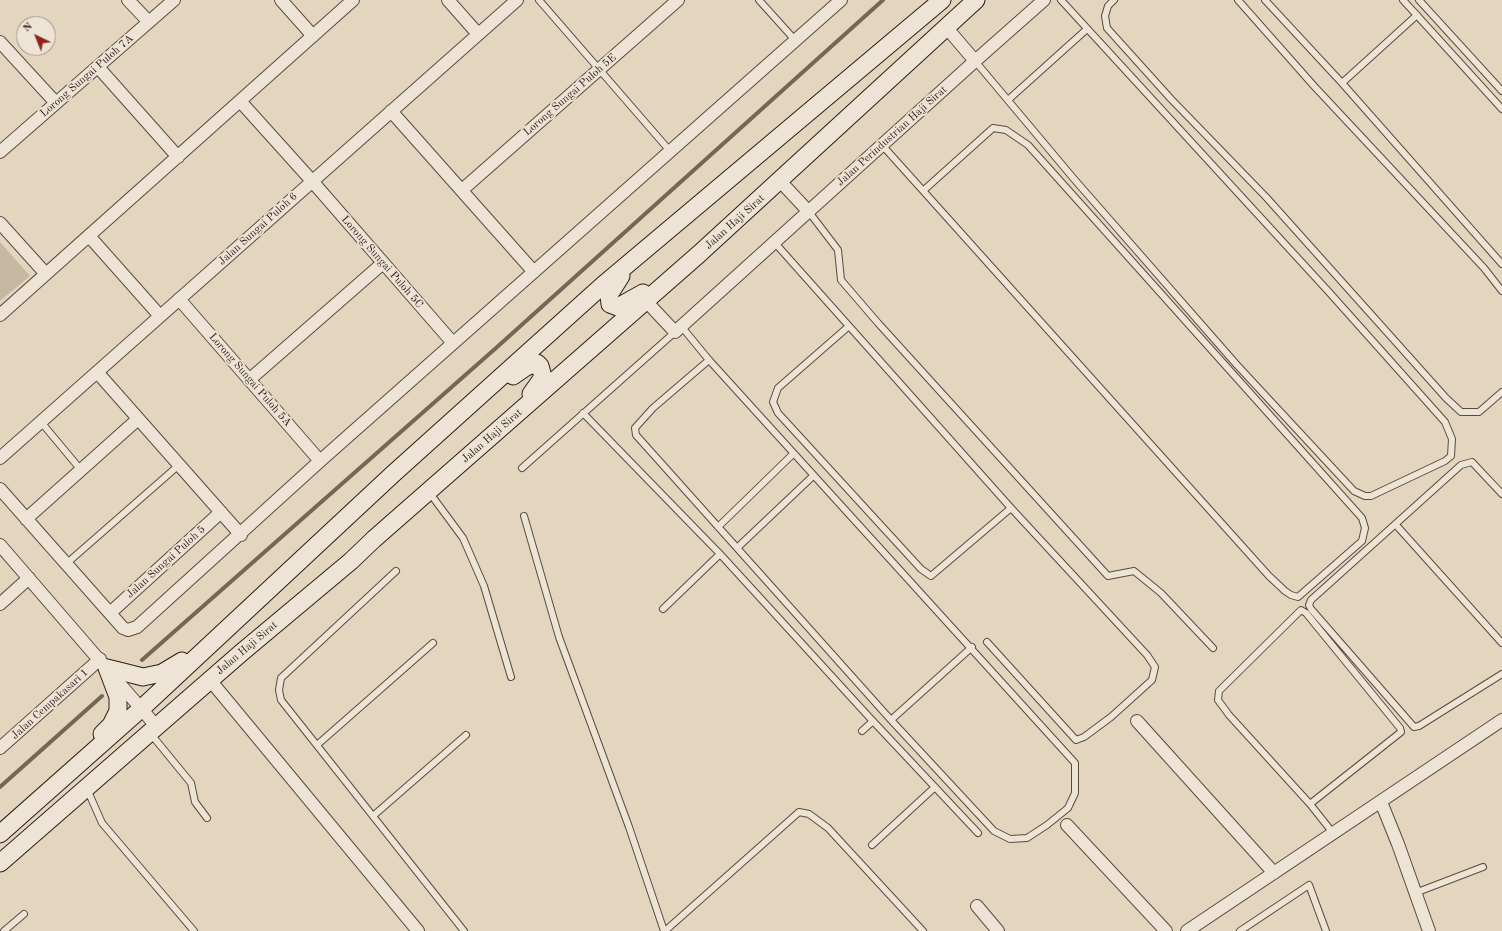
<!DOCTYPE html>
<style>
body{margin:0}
#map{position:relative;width:1502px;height:931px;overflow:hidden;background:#e4d6be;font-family:"Old Standard TT",serif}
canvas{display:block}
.north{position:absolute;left:16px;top:16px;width:40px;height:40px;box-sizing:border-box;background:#ede4d5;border:1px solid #a09488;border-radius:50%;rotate:317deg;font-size:11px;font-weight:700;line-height:16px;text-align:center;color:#2c1d15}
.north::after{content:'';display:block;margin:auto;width:14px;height:18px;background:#8f2418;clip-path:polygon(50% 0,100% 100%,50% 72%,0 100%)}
</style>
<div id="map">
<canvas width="1502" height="931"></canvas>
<div class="north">N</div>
</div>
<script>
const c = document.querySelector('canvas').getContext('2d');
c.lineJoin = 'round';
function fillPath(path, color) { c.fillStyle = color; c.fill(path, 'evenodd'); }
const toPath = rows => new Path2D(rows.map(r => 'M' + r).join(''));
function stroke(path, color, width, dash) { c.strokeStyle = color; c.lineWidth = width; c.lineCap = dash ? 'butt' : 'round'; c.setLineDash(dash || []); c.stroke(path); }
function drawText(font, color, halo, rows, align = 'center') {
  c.font = font + ' "Old Standard TT",serif'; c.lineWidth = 3.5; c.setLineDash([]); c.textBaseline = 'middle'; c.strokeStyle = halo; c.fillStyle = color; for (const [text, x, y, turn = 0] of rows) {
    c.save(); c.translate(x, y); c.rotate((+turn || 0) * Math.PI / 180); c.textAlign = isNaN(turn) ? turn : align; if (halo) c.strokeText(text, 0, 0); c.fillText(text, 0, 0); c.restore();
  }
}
fillPath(toPath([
 [0,242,30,276,0,301]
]), '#c5b7a1');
stroke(toPath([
 [142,660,496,348,883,0],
 [0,787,102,696]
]), '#756658', 4);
const service = toPath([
 [539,0,670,151],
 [759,0,795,40],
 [1114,0,1108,6,1105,16,1107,28,1171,99,1266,197,1446,398,1461,412,1479,412,1502,392],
 [1238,0,1314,86,1484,268,1502,291],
 [1265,0,1342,83,1502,264],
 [1403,0,1502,109],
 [1419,0,1502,91],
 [975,61,1074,179,1237,365,1354,491,1365,496,1371,496,1445,461,1451,456,1452,439,1445,422,1328,291,1061,0],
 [1342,83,1417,15],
 [1008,100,1087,29],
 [882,145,1269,576,1285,591,1291,595,1298,597,1362,541,1365,528,1362,518,1028,145,1006,130,993,128,924,190],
 [809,212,838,250,841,280,878,323,1108,576,1134,571,1161,593,1213,648],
 [775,243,1011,508,1147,655,1155,667,1152,680,1111,717,1084,737,1076,740,987,642],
 [681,326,709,360],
 [849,326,778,388,773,402,778,413,921,569,931,576,1011,508],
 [709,360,1075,763,1075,793,1068,808,1047,825,1027,838,1010,839,994,831,891,720,636,435,635,428,653,408,709,360],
 [583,413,720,554,870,718,978,833],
 [41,422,81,470],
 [522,468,675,332],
 [429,492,463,538,484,586,511,677],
 [1502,494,1472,462,1461,465,1311,600,1309,605,1311,609,1414,727,1419,726,1502,674],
 [524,516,559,637,629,827,664,931],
 [1396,525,1502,643],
 [718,527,793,454],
 [737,548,813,476],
 [66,564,179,465],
 [396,571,281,678,279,690,281,700,464,931],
 [663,609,720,554],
 [891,720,972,647],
 [862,731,873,721],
 [150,733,191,783,195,802,207,818],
 [317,745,433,643],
 [87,789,102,823,194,931],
 [1310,804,1401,732,1400,728,1306,613,1301,610,1219,691,1218,700,1229,715,1310,804,1333,833],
 [373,816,466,735],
 [872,845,935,787],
 [1415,893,1483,867],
 [4,931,24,914],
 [665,931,799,812,809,814,828,828,923,931],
 [1240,931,1309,885,1326,931]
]);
const minor = toPath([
 [128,0,149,22],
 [281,0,313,36],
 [448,0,478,34],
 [946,27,975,61,1044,0],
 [0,42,56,103],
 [98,67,178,157],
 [240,101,312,181,453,343],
 [391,111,534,272],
 [0,152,174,0],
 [780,181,809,212],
 [462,190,678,0],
 [0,223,46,274],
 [89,236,160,316],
 [179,299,320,461],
 [646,301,675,332,975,61],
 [0,315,353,0],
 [97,372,241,535],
 [249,380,383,263],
 [0,458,517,0],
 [0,489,123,628,128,630,137,627,320,461,841,0],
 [26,519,138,419],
 [0,545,157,727],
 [0,604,29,578],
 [110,613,221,512],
 [210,680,418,931],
 [1137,721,1274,873],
 [0,748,100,659],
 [1381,802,1398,844,1429,931],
 [1067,825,1166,931],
 [977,906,998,931],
 [1187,931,1502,720]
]);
const secondary = toPath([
 [621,276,609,295,610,304,618,307,643,293],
 [513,376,526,367,537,363,540,366,543,377,531,394],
 [107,668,143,677,162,673,182,661],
 [102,734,111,725,118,711,118,697,107,668],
 [0,834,142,708,393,474,603,285,942,0],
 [0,863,241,653,351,561,374,539,699,254,976,0]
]);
stroke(service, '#5a4b3f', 8);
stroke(minor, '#5a4b3f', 14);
stroke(secondary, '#2c1d15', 19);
stroke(service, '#ede4d5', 6);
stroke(minor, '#ede4d5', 12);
stroke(secondary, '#ede4d5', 17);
drawText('11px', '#2c1d15', '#ede4d5', [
 ["Lorong Sungai Puloh 7A",87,76,-41],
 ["Lorong Sungai Puloh 5E",570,95,-41],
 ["Jalan Perindustrian Haji Sirat",892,136,-42],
 ["Jalan Haji Sirat",735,222,-42],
 ["Jalan Sungai Puloh 6",258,229,-42],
 ["Lorong Sungai Puloh 5C",382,262,49],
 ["Lorong Sungai Puloh 5A",250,380,49],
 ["Jalan Haji Sirat",492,436,-41],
 ["Jalan Sungai Puloh 5",166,562,-42],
 ["Jalan Haji Sirat",247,648,-40],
 ["Jalan Cempakasari 1",50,704,-42]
]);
</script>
